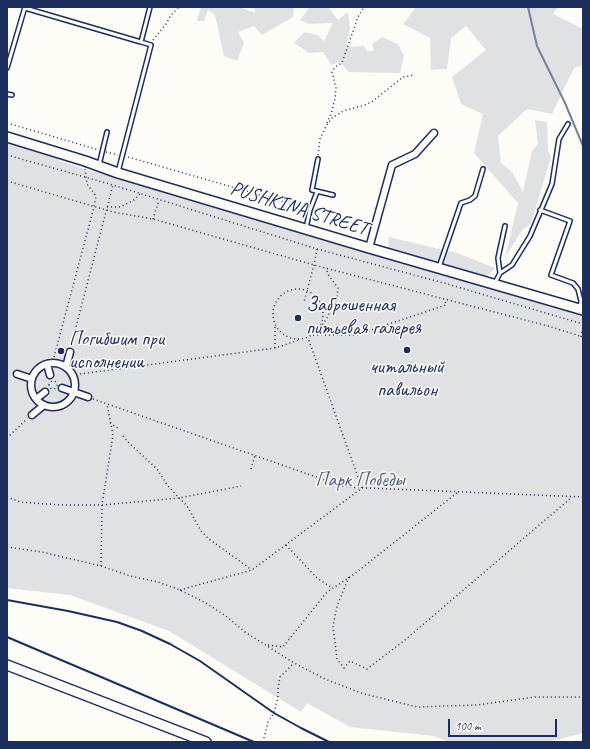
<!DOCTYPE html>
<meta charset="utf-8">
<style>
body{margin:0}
#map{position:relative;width:590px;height:749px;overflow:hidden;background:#fdfcf7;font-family:Caveat,sans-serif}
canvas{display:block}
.frame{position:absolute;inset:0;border:8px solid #1b2f5e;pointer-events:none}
.scale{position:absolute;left:448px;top:719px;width:109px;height:18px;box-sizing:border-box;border:2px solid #1b2f5e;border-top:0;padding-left:5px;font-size:12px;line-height:14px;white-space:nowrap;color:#1b2f5e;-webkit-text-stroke:3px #fdfcf7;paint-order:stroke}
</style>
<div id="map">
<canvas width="590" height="749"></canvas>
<div class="frame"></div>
<div class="scale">100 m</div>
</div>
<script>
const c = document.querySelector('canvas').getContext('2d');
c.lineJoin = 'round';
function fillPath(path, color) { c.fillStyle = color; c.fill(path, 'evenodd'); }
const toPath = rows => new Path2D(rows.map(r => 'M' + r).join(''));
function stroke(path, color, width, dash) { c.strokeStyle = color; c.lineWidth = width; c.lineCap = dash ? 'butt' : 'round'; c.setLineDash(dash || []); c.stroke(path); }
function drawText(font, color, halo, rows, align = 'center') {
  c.font = font + ' Caveat,sans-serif'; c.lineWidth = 3; c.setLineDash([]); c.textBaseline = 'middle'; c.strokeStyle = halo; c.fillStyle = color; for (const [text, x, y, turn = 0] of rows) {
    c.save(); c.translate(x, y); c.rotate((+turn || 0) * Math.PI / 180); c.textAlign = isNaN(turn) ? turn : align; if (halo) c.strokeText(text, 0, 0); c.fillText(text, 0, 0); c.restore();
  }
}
fillPath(toPath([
 [201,7,222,7,222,9,224,7,238,7,256,13,253,7,294,7,293,17,262,35,254,26,238,32,244,43,237,61,224,56,215,15,208,10,204,21,197,21],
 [310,7,328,7,338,20,348,12,350,28,346,47,364,46,367,51,374,51,372,44,382,37,398,44,404,56,400,73,349,72,340,62,331,65,323,52,309,53,294,43,304,32,317,35,324,41,333,23,309,24,300,20],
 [416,7,558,7,553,14,583,29,583,65,574,68,552,114,527,109,498,136,501,163,512,172,523,192,532,151,538,144,535,120,547,122,548,150,551,157,531,224,522,230,505,258,518,203,474,153,483,114,461,104,452,77,486,50,466,26,451,38,447,69,431,70,430,38,403,24],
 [7,141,52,154,60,161,88,170,129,181,439,274,583,314,583,733,548,742,449,742,434,736,350,727,307,703,301,712,169,631,70,595,7,588],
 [389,237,457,253,495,268,487,277,388,249]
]), '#e0e1e3');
stroke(toPath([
 [528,7,537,46,565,103,583,146]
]), '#76819c', 2);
const lane = toPath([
 [25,8,141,42],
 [7,68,25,7],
 [7,94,12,95],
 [318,159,312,190,333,195],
 [99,165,107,132],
 [118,172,151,45,141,42,150,7],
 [540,210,570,221,551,275,573,283,578,289,581,301,580,308],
 [306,228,310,210,317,192],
 [439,267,461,203,470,200,475,196,483,169],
 [500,273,498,258,505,226],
 [495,283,500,273,512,265,530,236,552,184,559,139,568,124]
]);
const street = toPath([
 [369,248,392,165,415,154,434,133],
 '31 385a22 22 0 1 1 44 0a22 22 0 1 1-44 0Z',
 [47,364,50,375],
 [66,367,70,352],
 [17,374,32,379],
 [62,388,88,397],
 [36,399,45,392],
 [32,415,44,405]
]);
const secondary = toPath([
 [7,137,85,161,118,173,369,248,583,310],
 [7,665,206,742]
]);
stroke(lane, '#1b2f5e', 6);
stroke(street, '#1b2f5e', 9);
stroke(secondary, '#1b2f5e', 12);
stroke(toPath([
 [153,40,166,24,171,15,179,7],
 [7,123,99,150],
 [327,123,332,111,335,99,336,88,332,72,335,67,342,63,358,17,364,7],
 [106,152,118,155],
 [7,155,113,185,317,249,314,265,304,302],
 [318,155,320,139,326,126,332,118,343,111,365,105,373,101,403,77,414,75],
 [128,157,305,208],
 [7,181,113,212,153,219,314,265,548,326,583,337],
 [107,207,120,207,134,200,141,193],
 [153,219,159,200],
 [317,249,444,283,583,324],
 '273 314a25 25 0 1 1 50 0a25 25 0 1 1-50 0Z',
 [320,328,327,318,337,298,338,288,329,276,326,268],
 [313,335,356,335,446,305,445,300],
 [581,337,583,327],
 [71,346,113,185],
 [275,348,275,326],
 [53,361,94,207,96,196,87,184,85,169],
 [72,375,275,348,299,340],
 '49 385a4 4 0 1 1 8 0a4 4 0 1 1-8 0Z',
 [93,399,345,487,583,497],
 [110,423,119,429],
 [123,436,128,442,157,469,168,486,187,506,201,531,209,539,252,570],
 [7,438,27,419],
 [251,469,255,455],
 [7,497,20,502,60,505,102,505,179,498,241,486],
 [286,545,317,578,332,588],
 [7,547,42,552,101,566,130,576,158,582,180,590,206,603,226,616,245,632,294,663,325,679,361,693,417,707,477,705,535,697,583,697],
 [101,566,102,505,113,435,107,404],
 [349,577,337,606,333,626,337,659,344,668,350,661,367,669,405,640,572,497],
 [180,590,252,570,362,488,308,338],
 [268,645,283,647,327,592,353,575,458,492],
 [263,742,268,722,274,713,278,697,278,688,280,677,294,663]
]), '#1b2f5e', 1.5, [1, 3]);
stroke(lane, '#fdfcf7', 3);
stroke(street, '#fdfcf7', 6);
stroke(secondary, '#fdfcf7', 9);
stroke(toPath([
 [7,600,68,611,117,622,142,631,170,644,200,661,274,713,301,728,329,742],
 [7,637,254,742]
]), '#1b2f5e', 2);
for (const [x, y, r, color] of [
 [298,318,4,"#1b2f5e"],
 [407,350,4,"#1b2f5e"],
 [61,351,4,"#1b2f5e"]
]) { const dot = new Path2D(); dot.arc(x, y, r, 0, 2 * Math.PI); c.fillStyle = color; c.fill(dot); stroke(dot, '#fdfcf7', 1.5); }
drawText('20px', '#1b2f5e', '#fdfcf7', [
 ["PUSHKINA STREET",299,209,17]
]);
drawText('20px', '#1b2f5e', '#fdfcf7', [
 ["Заброшенная",306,306],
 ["питьевая галерея",306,329],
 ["Погибшим при",69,340],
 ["исполнении",69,363],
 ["читальный",407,368,"center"],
 ["павильон",407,391,"center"]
], 'left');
drawText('20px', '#4c5c7f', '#fdfcf7', [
 ["Парк Победы",360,481]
]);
</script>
